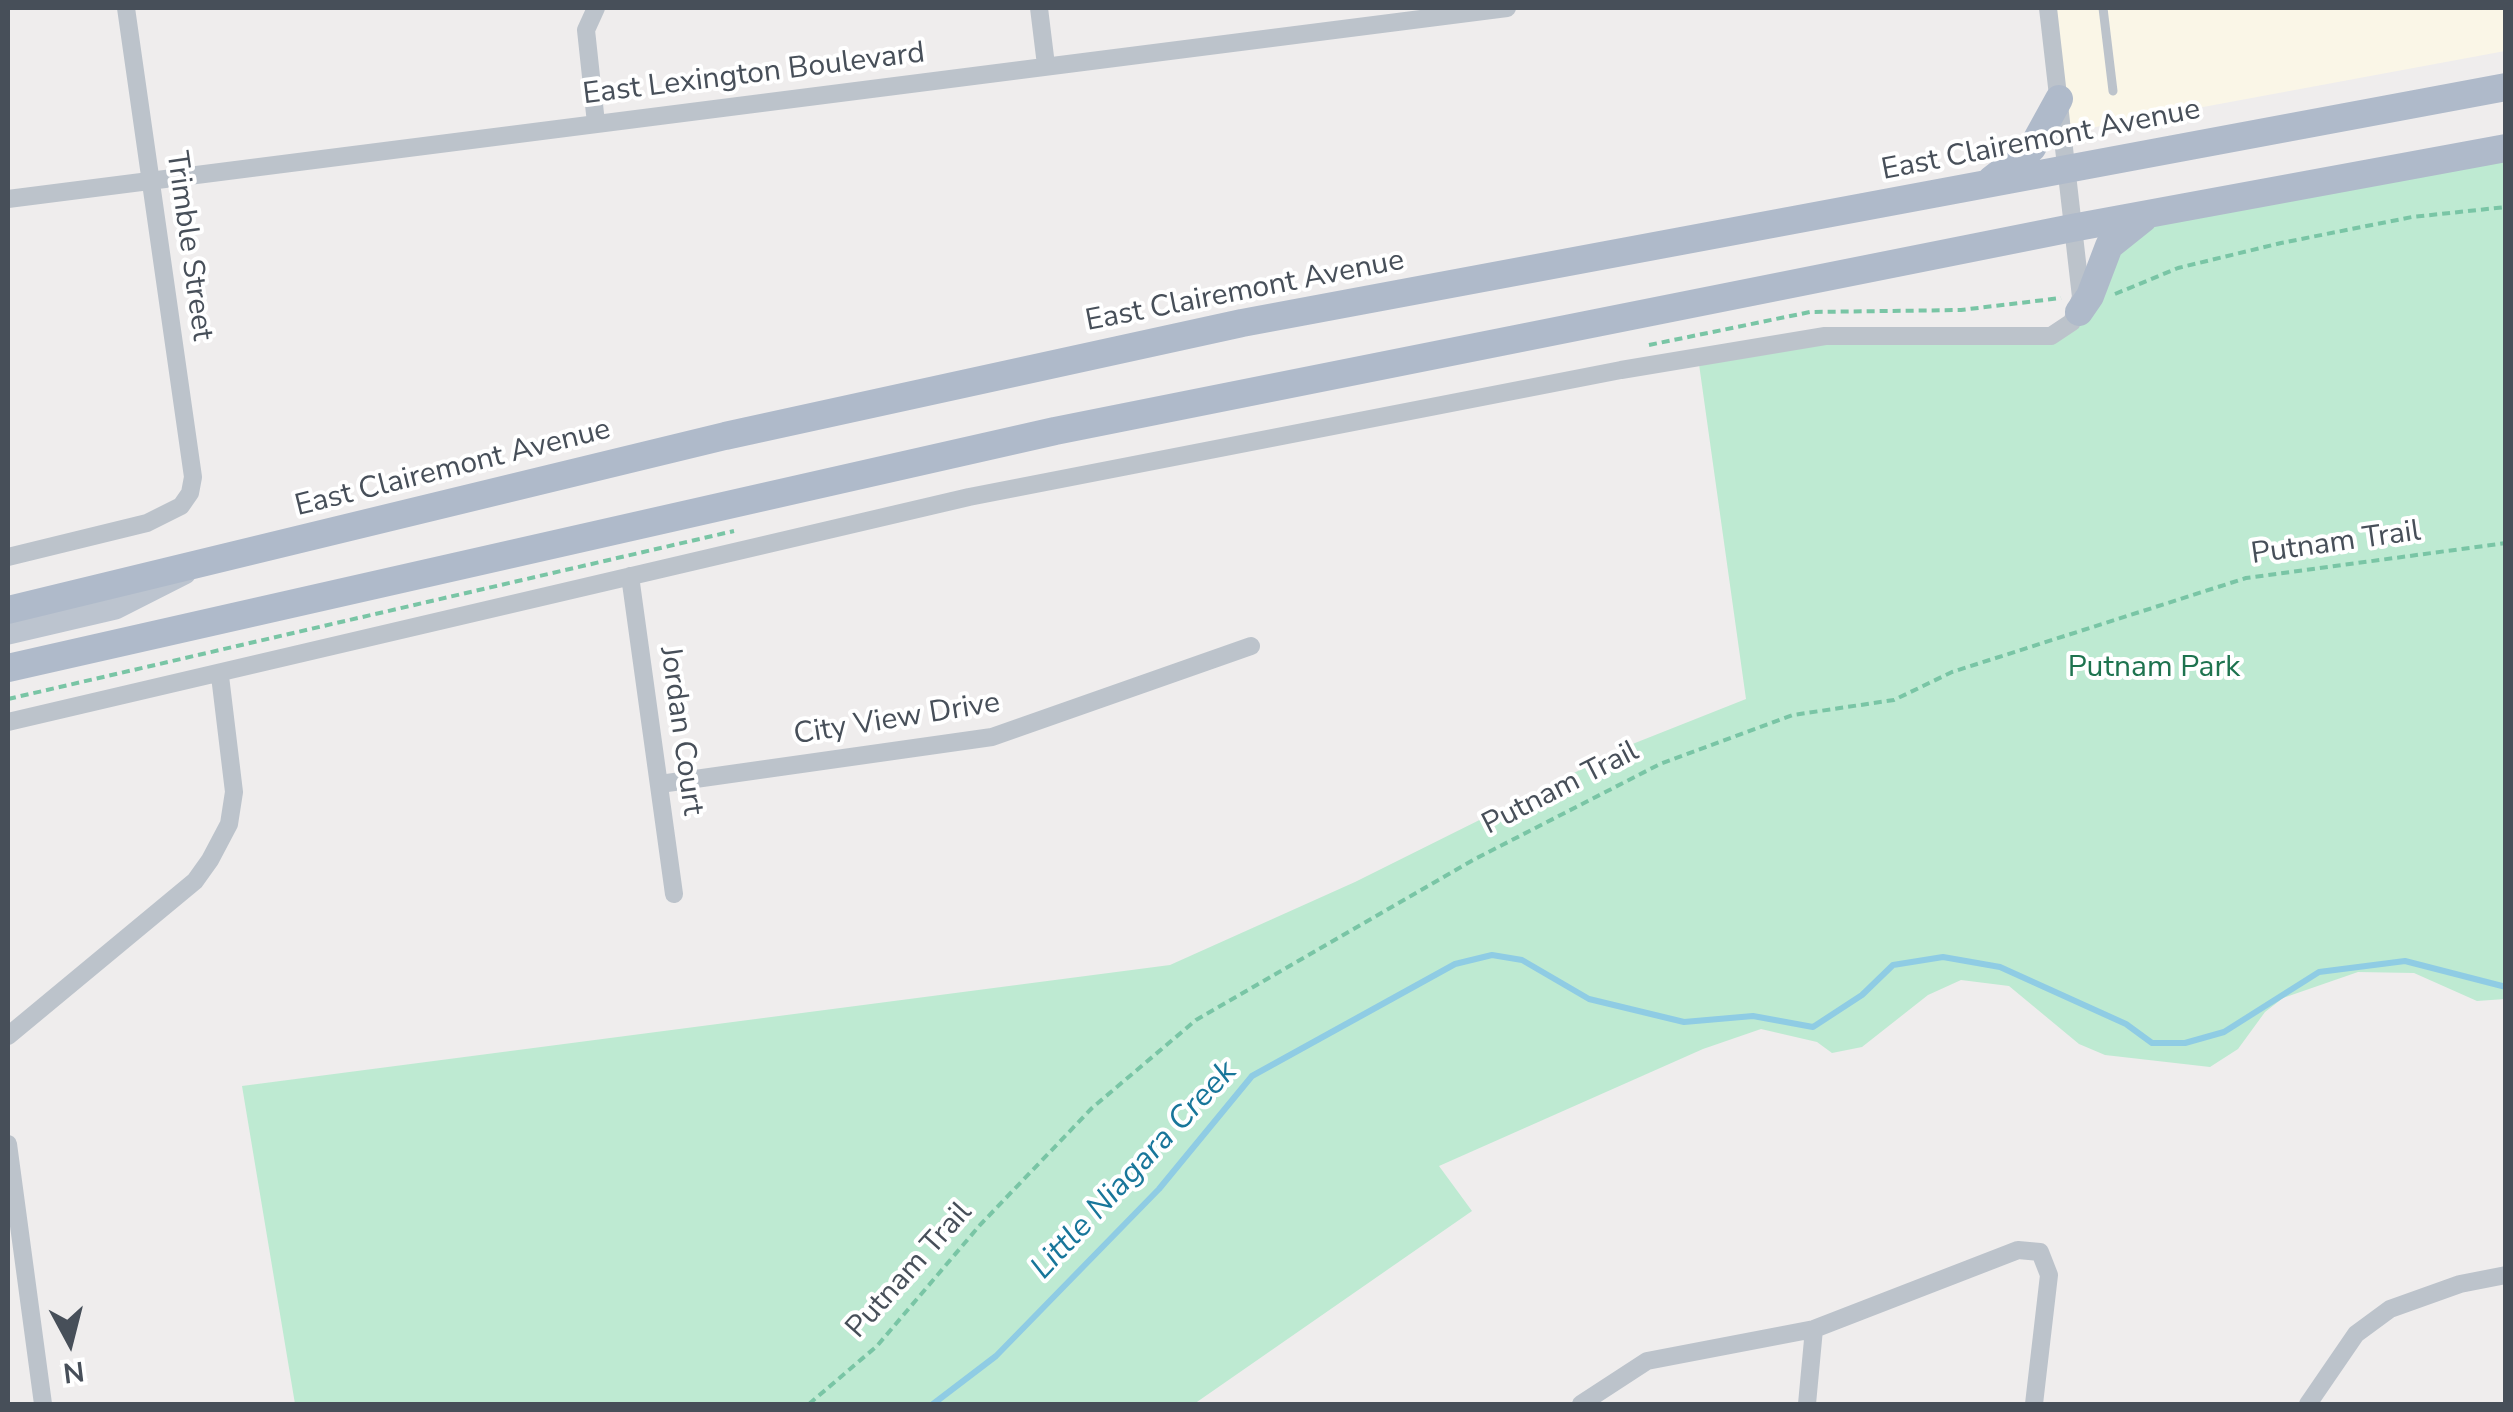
<!DOCTYPE html>
<style>
body{margin:0}
#map{position:relative;width:2513px;height:1412px;overflow:hidden;background:#efeded;font-family:"Nunito Sans",sans-serif}
canvas{display:block}
.frame{position:absolute;inset:0;border:10px solid #474f59;pointer-events:none}
.north{position:absolute;left:20px;top:1292px;width:100px;height:100px;-webkit-text-stroke:8px #fff;paint-order:stroke;rotate:173deg;font-size:28px;font-weight:700;line-height:40px;text-align:center;color:#474f59}
.north::after{content:'';display:block;margin:auto;width:35px;height:45px;background:#474f59;clip-path:polygon(50% 0,100% 100%,50% 72%,0 100%)}
</style>
<div id="map">
<canvas width="2513" height="1412"></canvas>
<div class="frame"></div>
<div class="north">N</div>
</div>
<script>
const c = document.querySelector('canvas').getContext('2d');
c.lineJoin = 'round';
function fillPath(path, color) { c.fillStyle = color; c.fill(path, 'evenodd'); }
const toPath = rows => new Path2D(rows.map(r => 'M' + r).join(''));
function stroke(path, color, width, dash) { c.strokeStyle = color; c.lineWidth = width; c.lineCap = dash ? 'butt' : 'round'; c.setLineDash(dash || []); c.stroke(path); }
function drawText(font, color, halo, rows, align = 'center') {
  c.font = font + ' "Nunito Sans",sans-serif'; c.lineWidth = 8; c.setLineDash([]); c.textBaseline = 'middle'; c.strokeStyle = halo; c.fillStyle = color; for (const [text, x, y, turn = 0] of rows) {
    c.save(); c.translate(x, y); c.rotate((+turn || 0) * Math.PI / 180); c.textAlign = isNaN(turn) ? turn : align; if (halo) c.strokeText(text, 0, 0); c.fillText(text, 0, 0); c.restore();
  }
}
fillPath(toPath([
 [2048,8,2505,8,2505,51,2063,133]
]), '#faf6e7');
fillPath(toPath([
 [2505,159,2505,999,2477,1001,2414,973,2358,972,2283,998,2265,1012,2238,1049,2210,1067,2105,1055,2079,1044,2009,986,1961,980,1928,995,1862,1047,1832,1053,1817,1042,1761,1029,1703,1049,1439,1166,1472,1211,1194,1404,295,1404,242,1086,1170,965,1355,882,1630,745,1746,699,1698,357,1777,343,2051,336,2150,213]
]), '#beead2');
stroke(toPath([
 [933,1404,996,1356,1159,1189,1252,1076,1455,964,1492,955,1522,960,1589,999,1684,1022,1753,1016,1813,1027,1862,995,1893,965,1943,957,2000,967,2126,1024,2152,1043,2185,1043,2224,1032,2319,972,2405,961,2506,987]
]), '#8fcce4', 6);
stroke(toPath([
 [2115,294,2178,268,2281,243,2412,217,2506,207],
 [1649,345,1810,312,1961,310,2061,298],
 [8,699,734,531],
 [809,1404,877,1346,980,1225,1092,1108,1196,1020,1473,860,1660,764,1793,715,1894,700,1952,672,2246,578,2506,543]
]), '#79c5a5', 4, [8, 5]);
stroke(toPath([
 [2103,8,2113,91]
]), '#bcc3cb', 9);
stroke(toPath([
 [596,8,586,30,596,123],
 [1039,8,1046,65],
 [8,199,1507,8],
 [8,557,147,523,181,506,190,493,193,477,126,8],
 [630,576,674,894],
 [8,722,969,497,1621,370,1825,336,2051,336,2072,322,2081,297,2048,8],
 [660,784,992,737,1251,646],
 [8,1036,195,881,210,860,229,824,234,792,220,676],
 [8,1144,43,1404],
 [1581,1404,1647,1361,1814,1329,2018,1250,2040,1252,2049,1275,2034,1404],
 [1807,1404,1814,1329],
 [2308,1404,2356,1334,2390,1309,2460,1284,2506,1275]
]), '#bcc3cb', 18);
stroke(toPath([
 [8,632,115,607,184,572]
]), '#bcc4cf', 25);
stroke(toPath([
 [1991,180,2032,148,2059,99],
 [2079,312,2090,296,2109,246,2144,218],
 [8,610,725,436,1242,323,2506,87],
 [8,668,1055,431,2072,228,2506,148]
]), '#afbaca', 28);
drawText('30px', '#474f59', '#fff', [
 ["East Lexington Boulevard",754,75,-7],
 ["East Clairemont Avenue",2041,141,-11],
 ["Trimble Street",188,246,82],
 ["East Clairemont Avenue",1245,292,-11],
 ["East Clairemont Avenue",453,469,-14],
 ["Putnam Trail",2336,544,-8],
 ["City View Drive",897,720,-9],
 ["Jordan Court",680,731,82],
 ["Putnam Trail",1561,789,-27],
 ["Putnam Trail",910,1271,-48]
]);
drawText('30px', '#1e734f', '#fff', [
 ["Putnam Park",2154,669]
]);
drawText('italic 32px', '#18769a', '#fff', [
 ["Little Niagara Creek",1135,1171,-47]
]);
</script>
